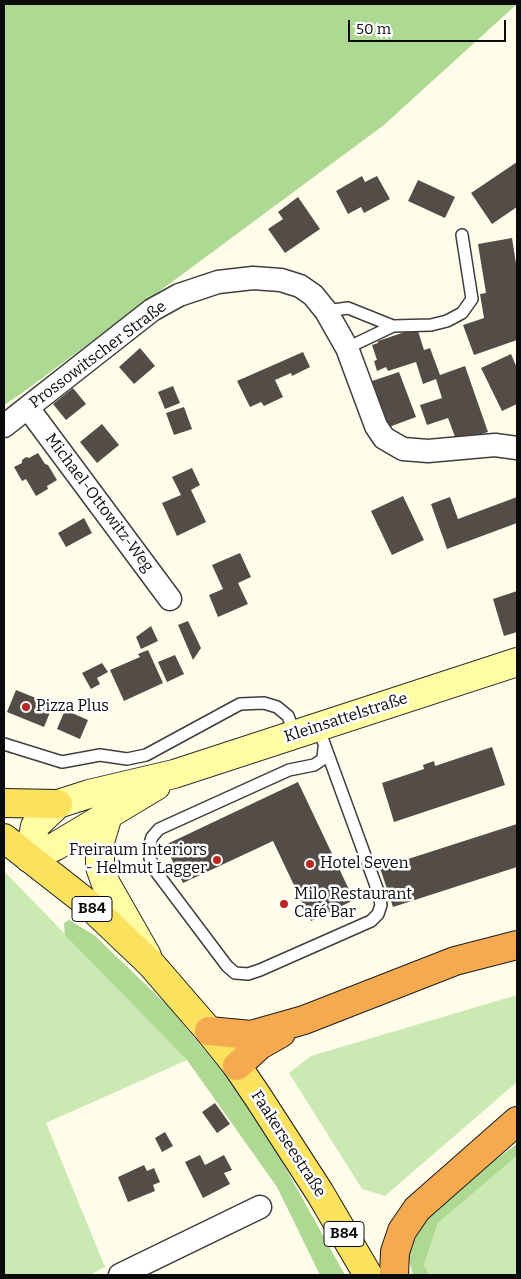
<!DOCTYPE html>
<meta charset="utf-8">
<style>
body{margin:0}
#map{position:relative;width:521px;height:1279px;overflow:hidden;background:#fffce9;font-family:Bitter,serif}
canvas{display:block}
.frame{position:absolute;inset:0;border:5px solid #0b0b0b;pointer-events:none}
.scale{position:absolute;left:348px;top:20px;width:158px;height:22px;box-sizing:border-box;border:2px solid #0b0b0b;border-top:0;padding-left:6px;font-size:15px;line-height:18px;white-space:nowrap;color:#0b0b0b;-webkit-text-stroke:4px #fff;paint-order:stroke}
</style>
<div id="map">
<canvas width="521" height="1279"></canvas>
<div class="frame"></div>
<div class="scale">50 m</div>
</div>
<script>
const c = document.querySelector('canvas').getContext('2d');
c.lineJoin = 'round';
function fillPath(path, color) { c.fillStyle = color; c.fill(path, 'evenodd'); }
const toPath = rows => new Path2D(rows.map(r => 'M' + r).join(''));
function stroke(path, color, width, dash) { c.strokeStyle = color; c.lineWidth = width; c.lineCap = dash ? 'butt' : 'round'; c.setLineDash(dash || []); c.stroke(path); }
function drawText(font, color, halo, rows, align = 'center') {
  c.font = font + ' Bitter,serif'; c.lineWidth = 5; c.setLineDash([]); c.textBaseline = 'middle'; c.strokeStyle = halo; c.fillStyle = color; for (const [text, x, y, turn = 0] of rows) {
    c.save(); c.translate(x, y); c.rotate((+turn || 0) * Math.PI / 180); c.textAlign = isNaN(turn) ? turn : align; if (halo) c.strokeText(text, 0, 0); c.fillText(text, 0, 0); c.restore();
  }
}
fillPath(toPath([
 [4,871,187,1060,46,1123,105,1267,90,1275,4,1275],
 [517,995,517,1082,385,1196,362,1189,289,1073,311,1056],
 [517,1156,517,1275,429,1275,424,1265,438,1223]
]), '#cbe9b3');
fillPath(toPath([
 [4,4,517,4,384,125,22,393,4,405],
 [69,920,94,935,167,1005,228,1078,270,1140,345,1275,320,1275,277,1187,187,1060,65,935,64,923],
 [517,1144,517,1156,438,1223,424,1265,429,1275,413,1275,406,1249,419,1223,489,1164]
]), '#add992');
fillPath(toPath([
 [517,162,517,207,492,224,471,193],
 [362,176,365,182,377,176,390,199,364,213,361,207,348,214,336,191],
 [418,180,455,197,445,218,408,201],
 [298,197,320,229,285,253,268,229,283,219,278,212],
 [512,238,517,270,517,340,474,355,463,325,484,318,480,294,486,293,478,244],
 [417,328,424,350,430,348,440,375,465,366,488,432,457,442,448,418,427,425,420,405,442,398,436,379,423,384,416,362,388,371,386,367,377,371,374,361,377,360,372,345,378,343,378,341],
 [140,348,155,366,134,384,119,367],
 [303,352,310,367,292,376,291,373,275,380,283,397,264,406,261,402,250,407,237,381],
 [511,354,517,368,517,404,502,411,481,368],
 [399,372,416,417,389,427,372,381],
 [173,386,180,403,165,409,158,392],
 [73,388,86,404,66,420,53,404],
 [184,407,192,429,174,435,166,413],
 [102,424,119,445,97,463,80,442],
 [38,453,45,464,48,465,57,480,47,486,48,489,36,496,26,479,22,481,14,467,22,463,22,460,26,457,29,458],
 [192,468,200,485,191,490,206,522,177,536,162,503,181,495,172,477],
 [403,496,424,540,392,555,371,511],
 [450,497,458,519,517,497,517,523,447,549,431,504],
 [84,518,92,533,66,547,58,533],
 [240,553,251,577,238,583,248,604,218,617,209,595,223,589,212,565],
 [517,591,517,632,504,636,493,599],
 [188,621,201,648,193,660,178,625],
 [151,626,158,641,141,649,136,637],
 [148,650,163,683,124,701,110,670,140,657,138,654],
 [175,655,184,674,167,682,158,662],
 [102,663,108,672,97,678,100,684,91,689,82,673],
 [16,690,53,705,44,727,7,712],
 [65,710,88,720,80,739,57,729],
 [492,747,505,785,394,822,382,783,424,769,423,765,434,761,435,766],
 [298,782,354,900,311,921,273,841,183,883,165,845],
 [517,824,517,867,393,907,380,868],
 [215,1103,230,1124,217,1133,202,1112],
 [165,1132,173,1146,162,1152,155,1138],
 [200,1155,205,1165,224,1155,232,1170,224,1173,230,1184,203,1198,185,1162],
 [144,1165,147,1171,154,1168,160,1182,153,1185,155,1191,128,1202,118,1177]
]), '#544d47');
const lane = toPath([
 [326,311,348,308,393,326],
 [347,348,393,326,431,325,447,321,462,313,472,299,462,235],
 [318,727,379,894,381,905,378,914,371,921,260,970,248,974,235,973,227,966,154,869,150,858,149,847,152,837,159,829,289,770,314,765,323,759,324,748],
 [4,744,62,762,100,755,127,759,146,755,240,704,264,703,277,707,288,716,295,735]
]);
const street = toPath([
 [28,408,170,599],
 [4,426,152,310,179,295,218,282,253,278,281,280,300,286,313,295,326,311,347,348,376,426,384,438,403,449,428,451,495,445,517,448],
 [120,1275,260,1207]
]);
const secondary = toPath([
 [108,815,100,842,100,867,106,884,147,956],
 [29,858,35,826,58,804,89,794,174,774,517,662],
 [29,858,56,846,156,786]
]);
const primary = toPath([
 [4,803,58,804],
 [4,838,87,903,151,964,209,1031,237,1066,258,1097,320,1193,368,1275]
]);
const highway = toPath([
 [209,1031,251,1035,304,1020,455,961,517,945],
 [237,1066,260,1045,281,1033],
 [394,1275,395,1252,402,1231,417,1209,517,1121]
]);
stroke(lane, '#3e3e3e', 14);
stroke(street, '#3e3e3e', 25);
stroke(secondary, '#2d2d2d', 30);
stroke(primary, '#1c1c1c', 30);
stroke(highway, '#1c1c1c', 30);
stroke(lane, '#fff', 11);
stroke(street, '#fff', 22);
stroke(secondary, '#fffca4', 28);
stroke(primary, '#fae15e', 28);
stroke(highway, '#f6aa50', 28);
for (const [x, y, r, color] of [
 [26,707,5,"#bb2823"],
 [217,860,5,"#bb2823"],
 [310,864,5,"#bb2823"],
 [284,904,5,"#bb2823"]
]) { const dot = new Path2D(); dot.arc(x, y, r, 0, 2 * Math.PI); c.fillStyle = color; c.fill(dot); stroke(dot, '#fff', 2); }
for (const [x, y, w] of [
 [92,909,40],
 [344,1234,40]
]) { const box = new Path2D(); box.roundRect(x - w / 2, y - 12.5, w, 25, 4); c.fillStyle = '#fff'; c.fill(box); stroke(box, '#0b0b0b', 1); }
drawText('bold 15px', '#0b0b0b', null, [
 ["B84",92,909],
 ["B84",344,1234]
]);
drawText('16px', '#0b0b0b', '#fff', [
 ["Prossowitscher Straße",98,355,-37],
 ["Michael-Ottowitz-Weg",99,503,53],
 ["Kleinsattelstraße",346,718,-18],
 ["Faakerseestraße",288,1144,57]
]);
drawText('16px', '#0b0b0b', '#fff', [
 ["Pizza Plus",36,707],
 ["Freiraum Interiors",207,851,"right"],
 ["- Helmut Lagger",207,869,"right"],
 ["Hotel Seven",320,864],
 ["Milo Restaurant",294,895],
 ["Café Bar",294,913]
], 'left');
</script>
